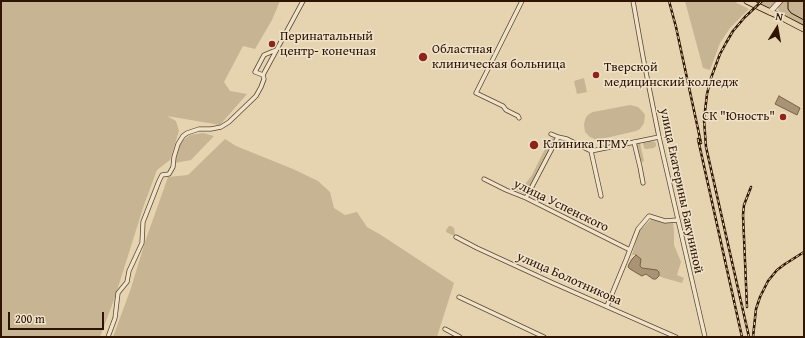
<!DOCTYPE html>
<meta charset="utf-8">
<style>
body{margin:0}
#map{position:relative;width:805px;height:338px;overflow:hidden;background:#e6d4b0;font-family:"Gentium Book Plus",serif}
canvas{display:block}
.frame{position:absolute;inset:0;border:2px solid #2f1500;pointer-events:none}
.north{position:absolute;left:757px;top:8px;width:40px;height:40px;-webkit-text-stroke:3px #efe3cc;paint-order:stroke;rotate:11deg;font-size:11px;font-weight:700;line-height:16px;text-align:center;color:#2f1500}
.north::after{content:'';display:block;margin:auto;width:14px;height:18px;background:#2f1500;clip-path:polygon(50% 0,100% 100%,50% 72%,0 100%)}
.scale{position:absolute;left:8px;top:312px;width:96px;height:18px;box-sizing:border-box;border:2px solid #2f1500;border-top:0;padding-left:5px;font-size:12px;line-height:14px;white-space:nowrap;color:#2f1500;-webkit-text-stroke:3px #efe3cc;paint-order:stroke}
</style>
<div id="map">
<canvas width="805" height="338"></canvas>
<div class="frame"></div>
<div class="north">N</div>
<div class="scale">200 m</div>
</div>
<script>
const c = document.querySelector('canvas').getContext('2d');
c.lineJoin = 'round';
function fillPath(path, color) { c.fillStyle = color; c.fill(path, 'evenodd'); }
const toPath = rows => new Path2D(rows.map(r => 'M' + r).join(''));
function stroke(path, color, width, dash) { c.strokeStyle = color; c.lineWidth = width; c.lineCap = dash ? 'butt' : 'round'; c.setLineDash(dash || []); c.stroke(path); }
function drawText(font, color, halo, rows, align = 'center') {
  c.font = font + ' "Gentium Book Plus",serif'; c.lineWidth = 3; c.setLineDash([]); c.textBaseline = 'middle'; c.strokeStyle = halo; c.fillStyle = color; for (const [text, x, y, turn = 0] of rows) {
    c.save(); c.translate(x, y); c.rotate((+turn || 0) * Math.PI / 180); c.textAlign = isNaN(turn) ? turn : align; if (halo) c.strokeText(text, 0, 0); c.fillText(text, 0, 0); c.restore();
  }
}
fillPath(toPath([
 [1,1,280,1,272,20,255,49,243,46,224,82,230,91,247,94,220,125,167,116,176,121,179,131,170,160,157,170,144,205,115,297,100,337,1,337],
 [685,1,733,1,749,9,730,28,720,43,710,70,703,68],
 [764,1,778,1,769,8,759,5],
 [782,1,804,1,804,26,779,13,778,7],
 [584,78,587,92,577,94,574,81],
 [630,105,638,107,643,112,645,115,644,123,640,129,636,131,597,140,590,137,585,132,584,124,586,117,589,114,593,112],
 [203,133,214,136,191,160,175,163,181,142,190,135],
 [552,138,555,139,552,147,550,146,548,150,549,152,526,195,512,188,513,186,518,187,519,185,523,187,532,175,550,139],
 [225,139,236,146,293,169,318,181,330,192,334,208,345,215,357,212,367,227,381,235,454,283,437,337,113,337,131,288,146,239,168,177,188,175],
 [645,141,651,141,655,142,656,144,656,146,654,148,646,149,644,148,643,143],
 [640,143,644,161,640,163,635,144],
 [653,218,662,223,673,222,674,231,674,245,681,262,677,275,684,278,682,283,664,278,659,276,659,272,652,270,642,268,640,266,641,259,636,255,632,255,639,231],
 [449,226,451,226,454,228,455,234,454,235,452,235,446,232,446,230]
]), '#c7b492');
const water = toPath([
 [779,96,800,108,797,115,775,104,779,96],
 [636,255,641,259,640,266,642,268,657,270,659,272,659,276,656,279,653,279,646,274,642,276,640,275,630,269,628,267,629,264,632,259,636,255]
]);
fillPath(water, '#a89374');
stroke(water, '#786146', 1);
const street = toPath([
 [633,1,643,57,659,137,705,337],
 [276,50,264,55,255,72,263,75,303,1],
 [519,118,518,116,506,110,503,106,476,93,522,1],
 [551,134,558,137,567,139,591,151,659,137],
 [634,142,640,167,643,183],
 [591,151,601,196],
 [484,179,506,190,526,198,630,250],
 [526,198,558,137],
 [456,237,477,248,553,283,676,337],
 [459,297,544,337],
 [607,306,626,260,638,229,649,216,665,221,677,220],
 [445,329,460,337],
 [108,337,115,318,118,293,127,282,129,271,142,243,143,222,159,181,162,175,169,174,173,167,174,157,178,144,183,136,187,133,199,129,211,129,221,127,229,122,256,96,261,87,264,79,263,75]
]);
const secondary = toPath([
 [770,12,780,1]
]);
const primary = toPath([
 [747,1,770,12,779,16,804,29]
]);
stroke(street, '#5d452c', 5);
stroke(secondary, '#2f1500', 6);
stroke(primary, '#2f1500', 7);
stroke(street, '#efe3cc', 3.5);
stroke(secondary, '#efe3cc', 5);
stroke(primary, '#e6d4b0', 5.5);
stroke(toPath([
 [788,1,788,9,791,13,804,20]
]), '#2f1500', 1);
const rail = toPath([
 [669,1,676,27,701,143],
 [698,139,742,337],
 [747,307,743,215,744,205,751,187],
 [749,337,706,147,704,120,707,94,711,78,720,54,726,43,733,31,745,17,762,1],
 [753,337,756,309,760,297,768,281,777,270,785,264,804,252]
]);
stroke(rail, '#2f1500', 2.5);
stroke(rail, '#efe3cc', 1, [3]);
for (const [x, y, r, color] of [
 [272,44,4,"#8f2418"],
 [423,57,5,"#8f2418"],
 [596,75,4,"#8f2418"],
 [783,117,4,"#8f2418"],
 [534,145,5,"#8f2418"]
]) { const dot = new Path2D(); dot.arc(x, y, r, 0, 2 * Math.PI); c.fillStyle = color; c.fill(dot); stroke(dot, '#efe3cc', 1.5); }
drawText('13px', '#2f1500', '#efe3cc', [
 ["Перинатальный",280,37],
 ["центр- конечная",280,52],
 ["Областная",432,50],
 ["клиническая больница",432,65],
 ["Тверской",604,68],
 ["медицинский колледж",604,83],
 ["СК \"Юность\"",775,117,"right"],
 ["Клиника ТГМУ",543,145]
], 'left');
drawText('13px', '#2f1500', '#efe3cc', [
 ["улица Екатерины Бакуниной",681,191,78],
 ["улица Успенского",561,206,26],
 ["улица Болотникова",569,279,24]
]);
</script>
